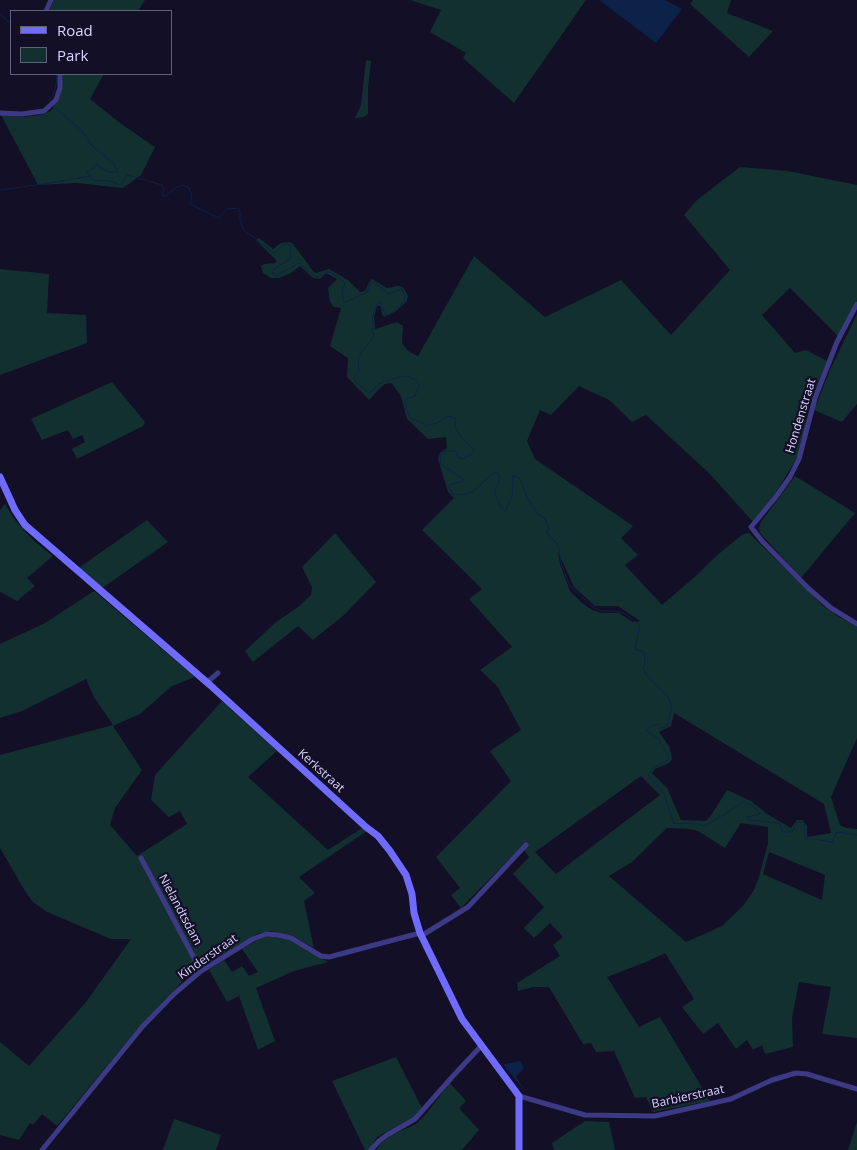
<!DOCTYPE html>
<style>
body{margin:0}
#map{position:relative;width:857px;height:1150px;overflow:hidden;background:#130f26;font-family:"Open Sans",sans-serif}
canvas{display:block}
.legend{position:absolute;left:10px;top:10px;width:162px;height:65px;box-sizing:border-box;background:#130f26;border:1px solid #625e7d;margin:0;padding:6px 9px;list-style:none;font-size:15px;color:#d9d4ff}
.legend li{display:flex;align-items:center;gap:10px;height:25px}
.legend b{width:25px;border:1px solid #625e7d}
</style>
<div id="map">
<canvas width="857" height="1150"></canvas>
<ul class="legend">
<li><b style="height:6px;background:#6f6bff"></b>Road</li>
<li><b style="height:14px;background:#12302f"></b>Park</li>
</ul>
</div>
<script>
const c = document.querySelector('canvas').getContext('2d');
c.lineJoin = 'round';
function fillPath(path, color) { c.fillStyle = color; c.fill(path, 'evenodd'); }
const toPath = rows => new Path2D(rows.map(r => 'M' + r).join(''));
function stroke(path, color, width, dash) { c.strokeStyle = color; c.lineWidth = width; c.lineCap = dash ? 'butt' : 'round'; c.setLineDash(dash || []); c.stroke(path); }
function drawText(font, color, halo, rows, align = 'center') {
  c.font = font + ' "Open Sans",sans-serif'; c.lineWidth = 4.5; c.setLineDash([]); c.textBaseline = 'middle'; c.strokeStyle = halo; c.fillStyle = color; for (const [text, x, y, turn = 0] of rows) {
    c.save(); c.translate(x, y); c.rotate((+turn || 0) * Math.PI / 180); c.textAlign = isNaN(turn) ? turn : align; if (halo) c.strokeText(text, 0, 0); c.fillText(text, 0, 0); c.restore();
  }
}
fillPath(toPath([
 [54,0,145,0,138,11,49,11],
 [410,0,586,0,514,103,463,58,466,53,430,32,441,10],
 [693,0,731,0,727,13,773,31,749,57,690,4],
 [366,60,371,61,368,88,368,114,364,117,355,118,361,105],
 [63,74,104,74,90,99,120,123,155,147,141,175,123,188,76,183,38,185,1,115,23,117,40,115,51,111,60,95],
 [740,167,788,171,857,185,857,300,838,336,790,288,762,315,795,353,806,350,827,361,809,405,804,434,797,458,771,500,753,522,710,474,646,415,632,422,609,400,579,386,551,415,540,410,527,441,535,459,633,526,621,538,638,555,625,565,662,605,698,574,715,557,743,534,749,533,822,605,837,616,857,627,857,738,831,797,840,825,846,828,857,829,857,1038,822,1034,831,987,799,982,792,1018,793,1047,765,1054,762,1045,753,1050,747,1040,736,1049,718,1023,703,1034,682,1007,694,999,665,953,646,962,607,977,639,1027,660,1017,710,1101,653,1112,646,1097,635,1098,614,1051,596,1052,591,1043,583,1044,549,987,533,987,518,991,517,983,560,956,553,945,563,937,550,923,534,938,524,928,544,907,513,874,529,857,521,847,461,908,451,895,460,888,436,857,511,781,490,751,521,730,497,686,480,670,512,647,469,599,482,589,422,530,454,498,448,492,438,459,440,453,447,448,446,437,428,439,407,419,401,396,391,383,385,384,378,390,369,400,347,377,348,358,330,346,341,308,334,307,330,302,328,288,337,279,328,274,325,274,320,279,313,278,300,266,291,273,279,278,271,278,263,273,261,266,264,264,275,263,277,261,256,240,259,238,273,249,281,243,290,242,293,244,313,271,316,273,329,269,348,280,360,292,365,291,369,282,372,279,387,288,398,286,403,287,408,296,406,302,396,311,384,317,382,314,381,308,380,306,377,306,374,317,375,329,397,322,403,326,402,343,408,351,418,356,474,256,545,317,621,280,671,335,730,270,684,215,697,200],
 [558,552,574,587,595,606,618,606,640,621,633,622,619,613,602,613,592,610,581,602,570,591,560,564],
 [674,713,824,804,831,833,807,837,807,826,803,820,797,820,791,828,767,814,751,801,727,790,710,817,705,821,681,820,667,788,652,773,655,769,669,763,672,759,670,748,659,732,671,726],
 [641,776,660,795,556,874,535,852],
 [741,823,768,827,768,843,759,877,754,890,743,906,722,926,686,942,609,876,632,862,667,828,689,829,698,831,725,848],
 [769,852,825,875,822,900,763,874],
 [0,269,49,274,47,313,86,315,87,343,0,375],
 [857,314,857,404,842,422,814,410,830,370],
 [112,382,145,422,143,426,77,459,72,449,85,442,82,435,73,439,68,430,42,440,31,419],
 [795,476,855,513,801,578,760,533,759,528,761,522],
 [5,504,15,520,31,538,53,556,27,578,35,586,17,601,0,592,0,510],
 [147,520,168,542,101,589,77,569],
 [335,533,376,582,344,615,313,640,298,626,253,662,245,651,276,622,298,607,311,595,312,587,302,567],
 [94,591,195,677,172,686,140,714,113,726,142,770,115,808,110,825,137,856,187,824,180,811,169,817,151,800,155,775,222,701,277,751,248,777,328,850,362,828,367,831,299,877,315,893,304,901,314,948,293,936,271,931,259,933,205,965,200,964,162,1002,135,1032,57,1126,42,1114,33,1125,30,1123,19,1140,0,1135,0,1042,29,1066,86,1002,131,939,111,939,47,912,33,902,25,891,0,848,0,755,113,725,94,697,86,679,22,711,0,718,0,644,45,623],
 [265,937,273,937,289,940,328,962,294,971,256,988,275,1041,258,1050,239,996,227,1002,209,970,224,960,232,972,242,966,249,976,258,972,242,949,256,941],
 [396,1057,422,1108,414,1117,377,1137,369,1150,365,1150,332,1081],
 [450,1083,466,1101,459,1108,479,1130,462,1150,376,1150,381,1143,392,1135,416,1124,426,1114],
 [174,1119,221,1135,216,1150,163,1150],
 [585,1121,609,1122,615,1150,554,1150,552,1143],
 [857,1122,857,1150,848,1150]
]), '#12302f');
fillPath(toPath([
 [599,0,665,0,682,9,656,43],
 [520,1061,524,1068,516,1076,524,1090,504,1066,505,1064]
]), '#0c2248');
stroke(toPath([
 [0,15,11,23],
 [51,103,49,100,53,94,56,85,57,74],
 [53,106,83,132,93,147,113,162,118,172,108,172,97,165,87,172,93,180,109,181,121,185,127,175,162,185,164,188,162,196,166,196,177,187,184,185,189,188,192,196,190,204,219,218,227,209,238,208,240,211,240,220,244,230,274,253,283,245,287,244,290,245,291,258,273,270,272,273,276,276,299,263,316,277,331,272,345,283,342,292,344,303,367,292,371,282,375,282,388,294,402,289,405,296,404,302,389,315,385,314,381,302,377,304,374,311,372,322,374,337,362,351,358,360,359,372,353,378,359,385,369,393,373,390,378,384,399,377,407,376,416,380,419,385,415,396,405,399,406,409,410,418,419,421,426,426,437,423,448,416,456,419,455,428,461,437,474,450,472,454,463,459,459,458,455,451,445,451,440,455,441,464,463,479,462,482,451,484,449,487,452,494,460,495,472,492,495,472,499,474,499,482,495,489,495,495,501,507,505,511,512,497,513,484,512,476,515,476,520,479,526,496,538,514,545,519,549,528,546,533,558,544,561,563,570,586,594,608,602,611,613,611,624,613,640,625,635,649,644,652,645,661,643,669,648,677,668,697,672,707,667,726,662,728,658,724,650,727,647,731,657,738,664,748,669,759,654,768,648,775,664,793,674,824,693,823,705,826,736,807,743,801,755,808,760,814,747,817,749,820,778,823,782,827,782,832,792,832,797,822,804,822,805,839,814,839,832,842,837,832,857,835],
 [0,190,57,182,90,176]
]), '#0c2248', 1);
stroke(toPath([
 [46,11,51,0],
 [0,113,22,114,44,111,56,100,60,88,60,74],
 [857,304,837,342,815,398,799,459,790,477,775,498,751,527,762,541,808,588,831,608,857,624],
 [206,683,218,673],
 [141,858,201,971],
 [421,936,468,907,526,845],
 [519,1096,585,1115,655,1116,731,1099,772,1080,796,1073,807,1074,857,1089],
 [42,1150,143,1026,174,994,201,971,253,939,266,934,278,935,291,938,321,956,329,957,420,933],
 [371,1150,379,1141,387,1135,415,1119,453,1076,482,1045]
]), '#3d3a85', 5);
stroke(toPath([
 [0,477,15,510,25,525,210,685,366,827,378,836,390,851,406,875,412,894,414,913,420,933,462,1019,519,1096,519,1150]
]), '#6f6bff', 7);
drawText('12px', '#d9d4ff', '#130f26', [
 ["Hondenstraat",801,416,-73],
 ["Kerkstraat",321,771,42],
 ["Nielandtsdam",180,910,62],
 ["Kinderstraat",208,957,-35],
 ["Barbierstraat",688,1097,-12]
]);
</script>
